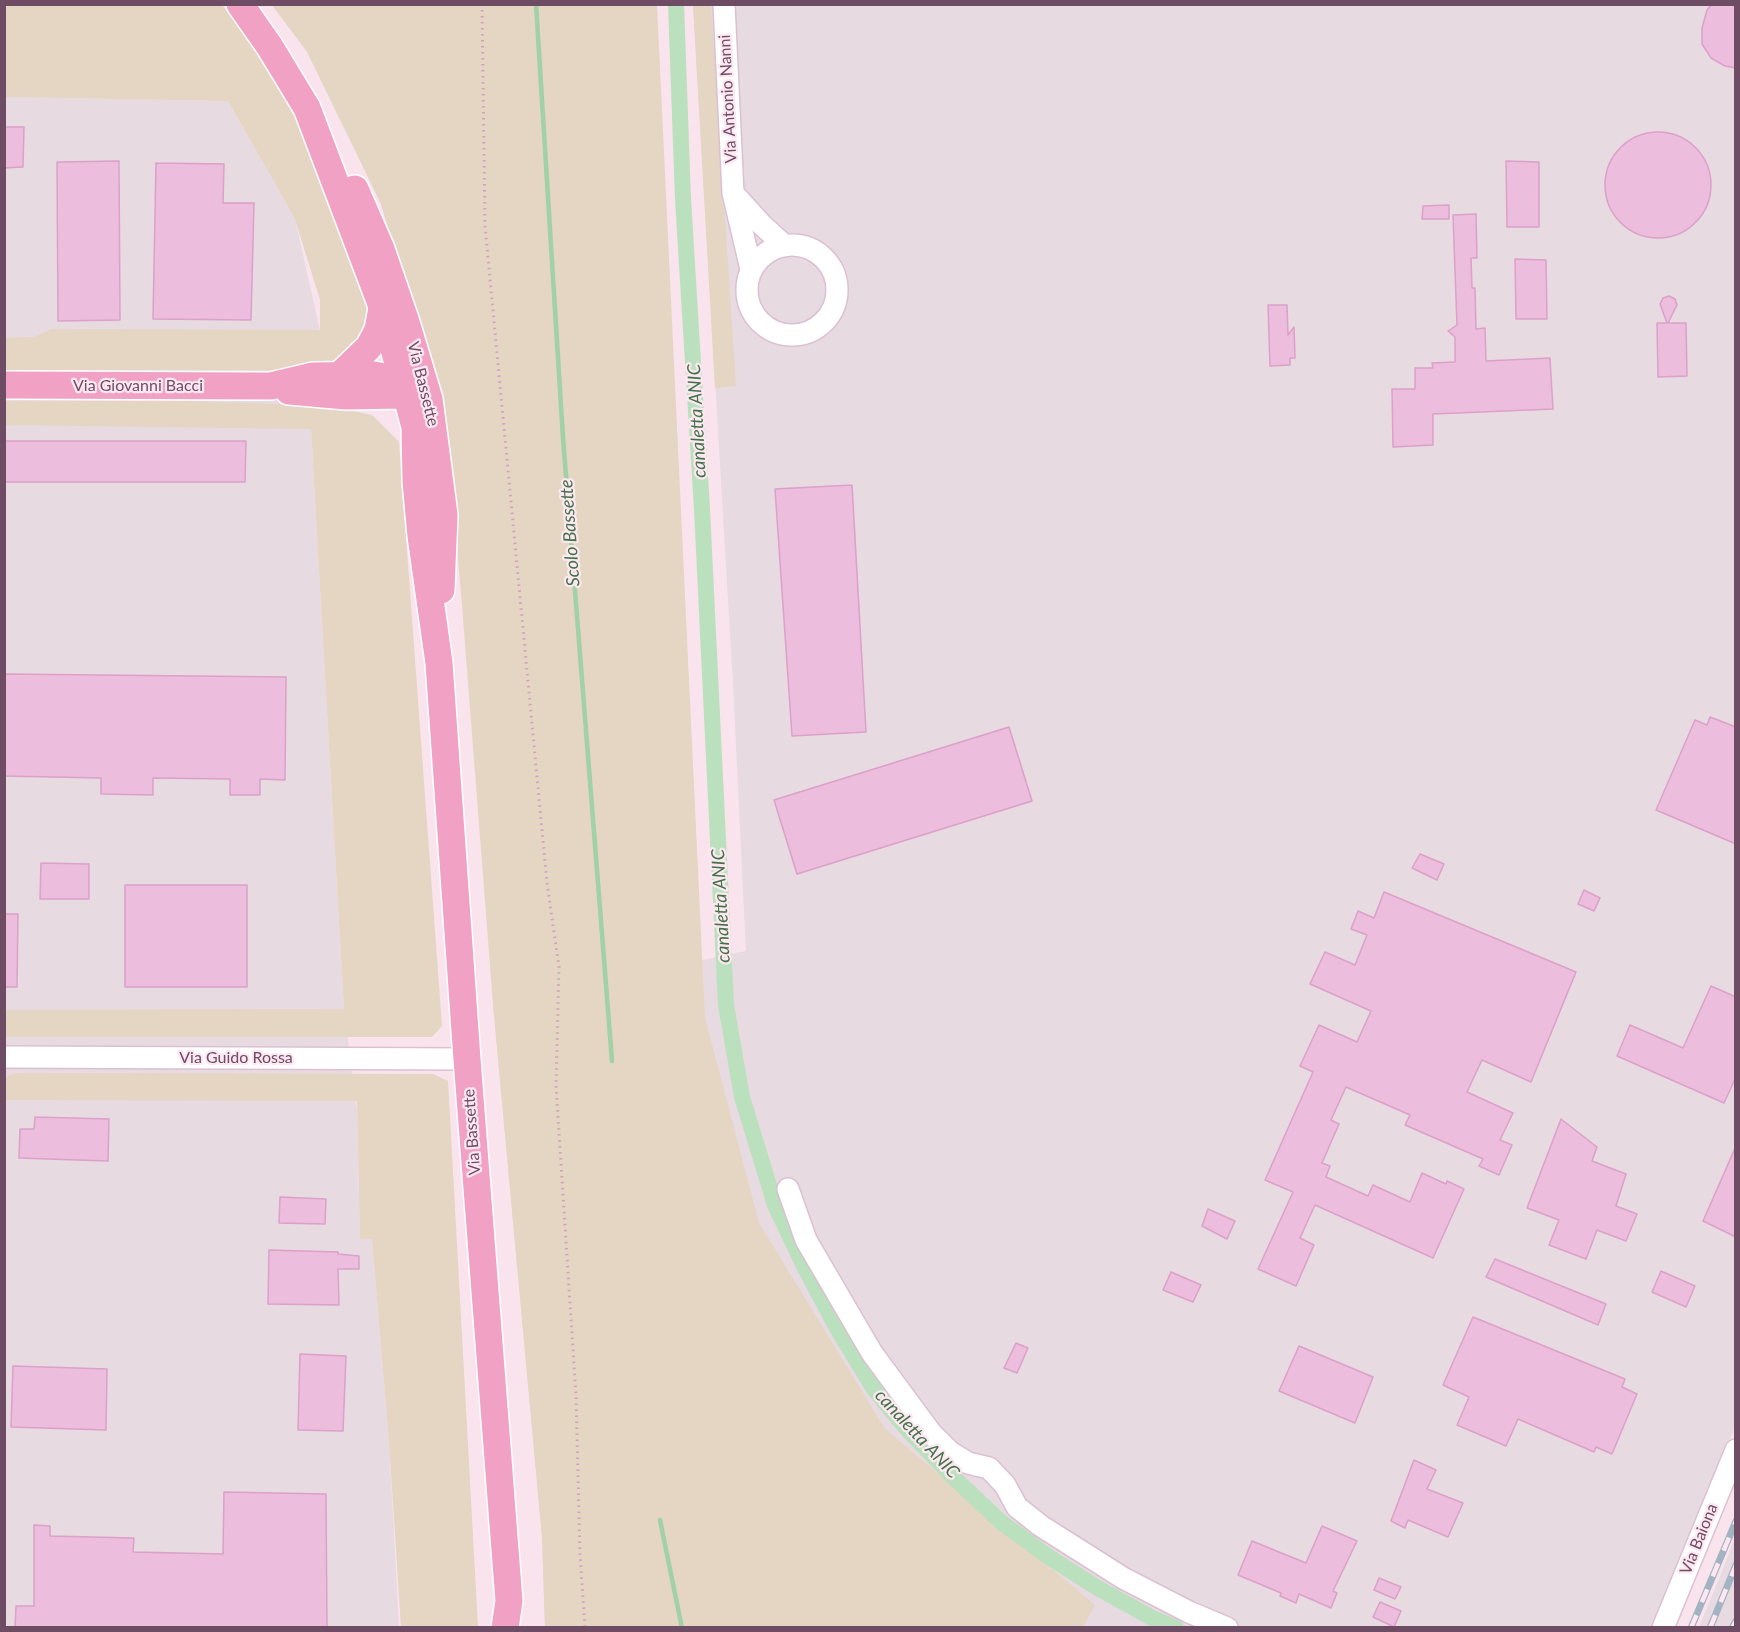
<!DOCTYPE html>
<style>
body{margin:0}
#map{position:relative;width:1740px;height:1632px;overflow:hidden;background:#f9e3ed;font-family:Lato,sans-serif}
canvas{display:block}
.frame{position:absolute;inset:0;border:6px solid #6e4c64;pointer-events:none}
</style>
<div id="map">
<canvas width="1740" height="1632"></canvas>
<div class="frame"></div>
</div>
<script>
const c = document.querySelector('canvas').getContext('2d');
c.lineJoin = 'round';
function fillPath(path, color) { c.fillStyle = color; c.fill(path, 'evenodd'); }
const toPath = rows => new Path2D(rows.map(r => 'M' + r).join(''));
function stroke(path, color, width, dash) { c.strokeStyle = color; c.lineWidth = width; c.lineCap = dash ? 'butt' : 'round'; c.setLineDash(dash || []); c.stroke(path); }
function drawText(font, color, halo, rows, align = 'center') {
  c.font = font + ' Lato,sans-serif'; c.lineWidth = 4.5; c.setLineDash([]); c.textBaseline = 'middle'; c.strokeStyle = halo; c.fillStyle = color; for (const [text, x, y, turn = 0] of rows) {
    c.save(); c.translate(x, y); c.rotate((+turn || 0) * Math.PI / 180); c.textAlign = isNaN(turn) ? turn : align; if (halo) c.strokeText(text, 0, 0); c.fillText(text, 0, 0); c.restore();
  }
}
fillPath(toPath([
 [693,5,1735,5,1735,1427,1654,1627,545,1627,542,1537,493,1004,746,951,733,684],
 [5,97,228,101,295,219,320,331,311,429,344,1009,357,1110,360,1239,372,1239,389,1442,399,1627,5,1628],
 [1735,1538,1735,1627,1699,1627,1719,1579]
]), '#e7dae1');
fillPath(toPath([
 [5,5,222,5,250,39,305,134,372,313,366,331,336,364,287,370,5,370,4,338,34,337,52,329,320,330,320,300,295,219,228,101,5,97],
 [272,5,657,5,705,1018,759,1223,885,1429,1095,1605,1083,1627,545,1627,542,1537,493,1004,462,605,452,490,439,407,381,204,307,52],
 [693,5,711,5,736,386,715,388],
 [5,401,189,401,329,406,372,415,399,442,442,1026,432,1037,5,1037,5,1010,344,1009,311,429,5,425],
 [20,1073,433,1074,448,1081,478,1627,401,1627,389,1442,372,1239,360,1239,357,1101,5,1100,5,1080,9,1075]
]), '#e5d5c3');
stroke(toPath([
 [536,4,563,438,612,1061],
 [660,1520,682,1628]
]), '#a1d1a6', 4.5);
stroke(toPath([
 [676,4,683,199,702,509,726,1005,742,1097,775,1205,805,1268,838,1330,874,1389,905,1427,952,1476,1001,1522,1049,1557,1096,1587,1152,1618,1176,1628]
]), '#bae0bd', 16);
const building = toPath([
 [1712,4,1736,4,1736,68,1725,66,1711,58,1702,44,1702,28,1707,10,1712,4],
 [4,127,24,127,23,167,4,168,4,127],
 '1605 185a53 53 0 1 1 106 0a53 53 0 1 1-106 0Z',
 [119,161,120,320,58,321,57,162,119,161],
 [1506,161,1539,162,1539,227,1507,227,1506,161],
 [156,163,224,164,223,203,254,203,251,320,153,319,156,163],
 [1449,205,1449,219,1422,219,1423,206,1449,205],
 [1476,214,1477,258,1471,258,1472,288,1475,288,1476,329,1485,328,1486,361,1550,358,1553,409,1433,414,1433,445,1393,447,1392,389,1415,389,1415,368,1433,368,1432,363,1455,362,1455,337,1448,331,1457,325,1453,215,1476,214],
 [1515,259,1546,260,1547,319,1516,319,1515,259],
 [1669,296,1675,299,1677,305,1668,323,1686,323,1687,376,1658,377,1657,323,1667,323,1660,304,1663,298,1669,296],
 [1268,305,1287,305,1288,335,1294,327,1295,358,1290,358,1290,365,1270,366,1268,305],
 [4,441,246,441,245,482,4,482,4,441],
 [852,485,866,732,792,736,775,489,852,485],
 [4,674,286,677,285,780,260,779,260,795,230,795,230,779,153,778,153,795,101,794,101,778,4,776,4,674],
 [1710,717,1736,727,1736,844,1656,810,1695,720,1707,725,1710,717],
 [1009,727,1032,801,797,874,774,800,1009,727],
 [1420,854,1444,864,1437,880,1412,868,1420,854],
 [41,863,89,864,89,899,40,899,41,863],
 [125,885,247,885,247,987,125,987,125,885],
 [1584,890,1600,898,1594,911,1578,904,1584,890],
 [1384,892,1576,972,1531,1082,1482,1060,1467,1092,1513,1113,1500,1140,1512,1145,1499,1175,1479,1166,1483,1159,1405,1125,1410,1115,1346,1087,1331,1120,1339,1124,1322,1163,1330,1166,1326,1177,1368,1196,1373,1185,1410,1202,1422,1173,1446,1184,1447,1181,1464,1189,1433,1258,1315,1205,1300,1238,1314,1245,1296,1286,1258,1269,1293,1192,1265,1180,1313,1072,1300,1066,1319,1025,1357,1042,1371,1011,1310,984,1325,952,1355,965,1367,935,1351,929,1358,911,1374,918,1384,892],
 [4,914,18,914,17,987,4,987,4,914],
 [1711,986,1736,997,1736,1077,1724,1103,1617,1056,1630,1025,1683,1048,1711,986],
 [35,1117,109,1119,108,1161,19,1158,20,1129,34,1129,35,1117],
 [1561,1119,1597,1147,1592,1161,1626,1174,1616,1206,1637,1214,1626,1241,1597,1230,1586,1259,1549,1245,1559,1220,1527,1208,1561,1119],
 [1736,1146,1736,1237,1703,1221,1736,1146],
 [280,1197,326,1199,325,1224,279,1223,280,1197],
 [1208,1209,1235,1221,1227,1239,1202,1226,1208,1209],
 [269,1250,338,1252,338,1254,359,1256,359,1269,338,1269,339,1305,268,1304,269,1250],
 [1495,1259,1606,1304,1598,1325,1486,1277,1495,1259],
 [1661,1271,1695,1286,1686,1307,1652,1292,1661,1271],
 [1171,1272,1201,1285,1193,1302,1163,1290,1171,1272],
 [1473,1317,1625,1379,1622,1387,1637,1394,1612,1454,1596,1447,1594,1452,1518,1419,1506,1446,1457,1425,1469,1397,1443,1385,1473,1317],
 [1016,1343,1028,1348,1017,1373,1004,1368,1016,1343],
 [1299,1346,1373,1377,1355,1423,1279,1391,1299,1346],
 [300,1354,346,1356,343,1431,298,1430,300,1354],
 [13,1366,107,1369,106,1430,11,1427,13,1366],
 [1414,1460,1436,1470,1427,1489,1463,1503,1448,1537,1408,1520,1405,1528,1391,1521,1414,1460],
 [224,1492,326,1494,327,1628,15,1628,16,1606,34,1606,34,1525,50,1526,50,1536,134,1538,133,1552,223,1554,224,1492],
 [1322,1526,1357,1541,1333,1591,1337,1593,1331,1608,1299,1594,1296,1603,1280,1596,1281,1593,1238,1575,1252,1541,1306,1563,1322,1526],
 [1379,1578,1401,1587,1395,1599,1374,1590,1379,1578],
 [1380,1602,1401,1611,1394,1627,1373,1617,1380,1602]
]);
fillPath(building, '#ecbddc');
stroke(building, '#dca0c9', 1.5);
const minor = toPath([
 [724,4,733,193,751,269],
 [733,193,762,225,785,246],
 '747 290a45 45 0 1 1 90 0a45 45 0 1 1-90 0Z',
 [4,1057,467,1059],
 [788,1189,806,1240,872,1353,931,1433,950,1452,968,1463,989,1468,1005,1485,1017,1507,1041,1526,1123,1578,1189,1612,1227,1628],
 [1663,1628,1736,1450]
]);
const major = toPath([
 [240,4,270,47,307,108,380,301,400,370,415,427,416,481,421,536,439,663,467,1059,509,1601,505,1628],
 [355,189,381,249,406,322,429,399,444,515,441,590],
 [341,374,369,347,378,330,382,308],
 [4,385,271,386,313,376,374,375,399,380,414,392],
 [289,391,346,396,403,395,412,382]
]);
stroke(minor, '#dcc0d1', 24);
stroke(major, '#fff', 30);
stroke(toPath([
 [482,4,485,226,547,883,559,967,556,1086,576,1396,580,1554,585,1628]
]), '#d0a1c1', 3, [1.5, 4.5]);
stroke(minor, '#fff', 21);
stroke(major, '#f1a2c4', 27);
const rail = toPath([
 [1691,1628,1736,1521],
 [1710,1628,1736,1565],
 [1732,1628,1736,1621]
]);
stroke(rail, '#a3b3c1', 7);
stroke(rail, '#fde8f2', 4.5, [14]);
drawText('16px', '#6e4c64', '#fde8f2', [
 ["Via Antonio Nanni",728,99,-93],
 ["Via Bassette",423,384,76],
 ["Via Giovanni Bacci",138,386],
 ["Via Guido Rossa",236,1058],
 ["Via Bassette",472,1132,-94],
 ["Via Baiona",1699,1539,-68]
]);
drawText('italic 18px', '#427247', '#fde8f2', [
 ["canaletta ANIC",697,421,-93],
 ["Scolo Bassette",570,533,-94],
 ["canaletta ANIC",721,906,-93],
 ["canaletta ANIC",917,1434,47]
]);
</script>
